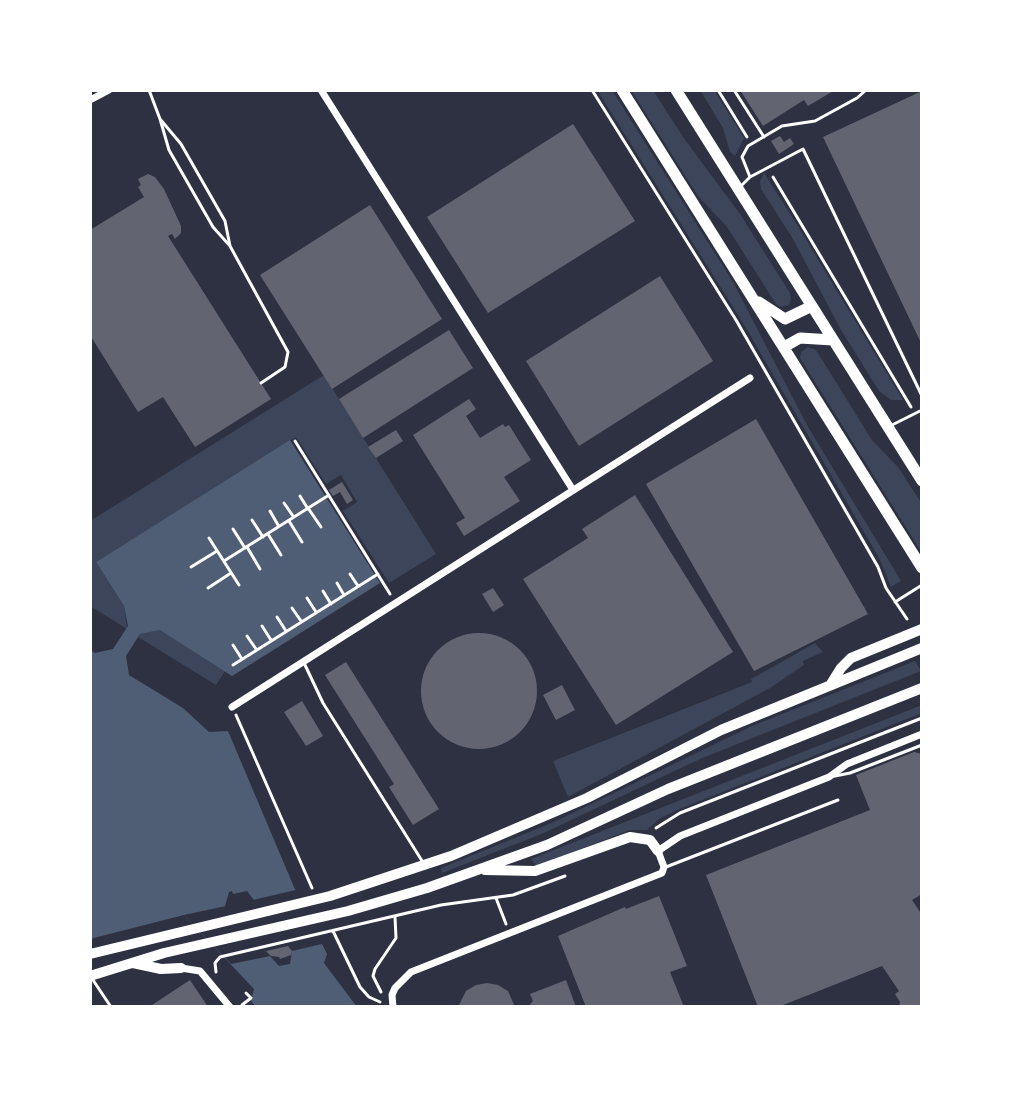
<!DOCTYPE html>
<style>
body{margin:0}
#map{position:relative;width:1012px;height:1097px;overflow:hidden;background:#2d3142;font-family:Overpass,sans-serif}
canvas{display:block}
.frame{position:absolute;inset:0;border:92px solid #fff;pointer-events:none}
</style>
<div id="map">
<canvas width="1012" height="1097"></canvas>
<div class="frame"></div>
</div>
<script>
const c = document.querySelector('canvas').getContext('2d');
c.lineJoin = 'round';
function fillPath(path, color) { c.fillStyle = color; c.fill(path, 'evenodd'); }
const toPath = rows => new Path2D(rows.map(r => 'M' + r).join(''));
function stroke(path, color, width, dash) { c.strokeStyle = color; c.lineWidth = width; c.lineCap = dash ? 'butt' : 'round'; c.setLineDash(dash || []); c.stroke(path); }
fillPath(toPath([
 [597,90,612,90,733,282,807,425,901,581,891,587,879,558,746,328],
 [631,90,653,90,683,137,740,214,790,293,791,300,789,305,780,307,776,304,727,227,698,196],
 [700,90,714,90,744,138,735,156,730,152,723,128],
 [764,173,796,223,903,400,891,400,879,391,841,330,793,239,761,189,760,181],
 [808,347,816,350,872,440,898,467,922,504,922,553,800,358,801,352],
 [324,375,436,554,389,583,343,511,357,502,341,475,326,484,296,437,96,562,124,606,127,629,90,606,90,521],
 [160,629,225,671,216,685,138,637,140,634],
 [815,643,823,652,803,661,804,665,770,688,568,797,553,761,752,682,751,679],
 [915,661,921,671,700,759,544,833,442,873,441,868,554,822,752,726],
 [922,705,922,713,677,810,659,819,647,830,630,830,536,866,531,859]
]), '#3c4559');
fillPath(toPath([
 [290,440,380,583,232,676,160,630,140,634,126,656,129,675,183,708,209,732,228,731,294,887,327,954,324,963,357,1007,256,1007,251,1001,254,989,184,915,90,939,90,650,95,653,113,649,128,626,124,606,96,562],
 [232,891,233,894,247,891,292,950,290,964,279,966,225,906,229,892]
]), '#4f5d75');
fillPath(toPath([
 [300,889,326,943,292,951,253,900],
 [226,906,270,956,231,964,184,915]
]), '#2d3142');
fillPath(toPath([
 [740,90,835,90,808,106,804,100,763,126],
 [922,91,922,345,823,137],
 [573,124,635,221,488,313,427,217],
 [780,136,784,142,790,138,794,144,779,154,771,141],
 [148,174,155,177,164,189,181,226,181,233,175,239,172,234,168,236,271,399,195,447,163,397,138,412,90,335,90,230,144,197,138,187,141,185,138,179],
 [370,205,442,319,332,389,260,275],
 [660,276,713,361,579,446,526,361],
 [449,330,473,368,363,438,339,399],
 [469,399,476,409,466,416,480,438,503,424,505,427,509,425,531,460,504,477,520,501,464,536,456,523,465,518,413,435],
 [756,419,868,614,754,671,646,484],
 [396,430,403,441,376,458,368,447],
 [342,482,353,500,347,504,340,492,333,496,329,490],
 [635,495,733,652,616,725,523,579,588,538,582,529],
 [493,588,504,605,493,612,482,594],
 '421 691a58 58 0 1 1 116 0a58 58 0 1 1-116 0Z',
 [346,662,439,809,413,825,389,787,394,784,325,675],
 [562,685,575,710,556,720,543,695],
 [302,701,323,736,306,746,284,712],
 [914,752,922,754,922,894,912,900,922,915,922,1007,899,1006,900,1002,895,994,899,991,882,966,778,1007,758,1007,706,875,870,810,856,775],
 [659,896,687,966,670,972,684,1007,586,1007,558,936,625,907,626,909],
 [288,946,292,951,291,955,280,959,279,957,271,956,266,951],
 [190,980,208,1007,149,1007],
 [566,980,576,1007,528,1007,533,1001,530,994],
 [487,983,498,985,508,991,515,1007,458,1007,466,991,476,985]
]), '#626471');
stroke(toPath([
 [592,90,736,320,878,567,886,588,907,619],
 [718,90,747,137],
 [773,177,911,407],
 [295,441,390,594],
 [300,496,308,509],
 [284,503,293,516],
 [308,508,321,527],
 [270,511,278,525],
 [252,520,263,537],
 [289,521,302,542],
 [233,529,245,548],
 [268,534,281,555],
 [209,538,239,585],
 [247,547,260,569],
 [224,561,329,495],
 [191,567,217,551],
 [350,574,358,586],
 [337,583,344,595],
 [208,588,231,573],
 [323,591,331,604],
 [307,598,316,612],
 [895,602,922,585],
 [292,608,301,621],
 [277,617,286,631],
 [262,626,271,640],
 [247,636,256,649],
 [233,645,242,659],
 [233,665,378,574],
 [236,715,312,888],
 [656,828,680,813,922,718],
 [496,898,506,924],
 [333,931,360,987,369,997,380,1002],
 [216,972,215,963,220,957,441,905,513,895,565,876],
 [381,992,373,976,375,969,396,938,395,917],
 [242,1005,251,998,246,993]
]), '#fff', 3);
stroke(toPath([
 [149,90,160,119],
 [734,90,764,137],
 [160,119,181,144,225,221,230,246,213,227,169,150,160,119],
 [750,177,742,157,748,146,782,126,815,121,857,98,866,90],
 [741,186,750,177,803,149,922,396],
 [230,246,288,352,285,367,261,383],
 [892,425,922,410],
 [305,665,323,703,424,864],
 [835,776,850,773,922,745],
 [666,867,838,800],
 [91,977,111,1007]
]), '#fff', 3);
stroke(toPath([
 [321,90,573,490],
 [90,100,109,90],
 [232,707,750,378],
 [181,968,200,971,230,1007],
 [393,1007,392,995,395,988,411,972,662,873,664,867,658,851,680,836,829,777,847,764,922,734]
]), '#fff', 7);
stroke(toPath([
 [831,684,841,668,851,658,922,629],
 [485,870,535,871,630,837,650,840,658,851],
 [90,954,330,896,451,856,587,798,721,730,922,648],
 [133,963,161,969,181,968],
 [90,976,164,953,348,911,427,888,547,845,668,789,922,688]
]), '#fff', 10);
stroke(toPath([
 [622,90,922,568],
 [676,90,922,481],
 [759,302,785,319,812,306],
 [784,347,800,338,833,340]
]), '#fff', 11);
</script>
